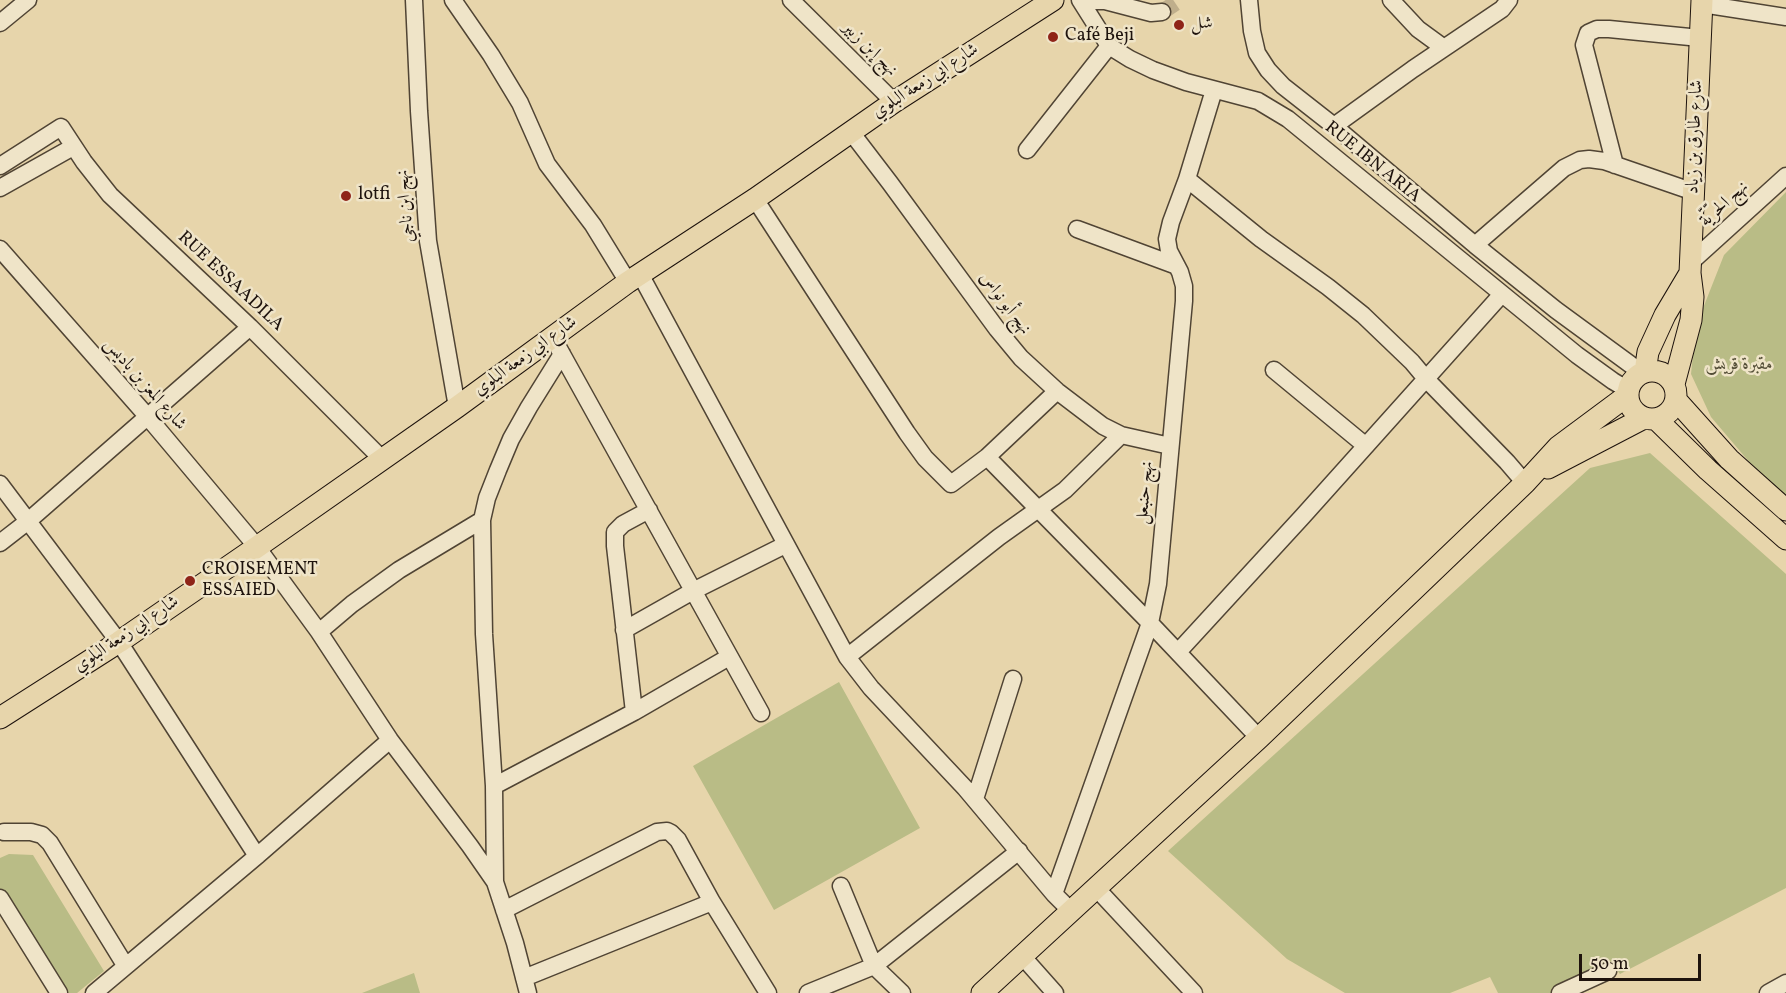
<!DOCTYPE html>
<meta charset="utf-8">
<style>
body{margin:0}
#map{position:relative;width:1786px;height:993px;overflow:hidden;background:#e7d5ab;font-family:Vollkorn,serif}
canvas{display:block}
.scale{position:absolute;left:1579px;top:954px;width:122px;height:27px;box-sizing:border-box;border:3px solid #1e130d;border-top:0;padding-left:8px;font-size:18px;line-height:21px;white-space:nowrap;color:#1e130d;-webkit-text-stroke:4px #efe4c8;paint-order:stroke}
</style>
<div id="map">
<canvas width="1786" height="993"></canvas>
<div class="scale">50 m</div>
</div>
<script>
const c = document.querySelector('canvas').getContext('2d');
c.lineJoin = 'round';
function fillPath(path, color) { c.fillStyle = color; c.fill(path, 'evenodd'); }
const toPath = rows => new Path2D(rows.map(r => 'M' + r).join(''));
function stroke(path, color, width, dash) { c.strokeStyle = color; c.lineWidth = width; c.lineCap = dash ? 'butt' : 'round'; c.setLineDash(dash || []); c.stroke(path); }
function drawText(font, color, halo, rows, align = 'center') {
  c.font = font + ' Vollkorn,Amiri,serif'; c.lineWidth = 5; c.setLineDash([]); c.textBaseline = 'middle'; c.strokeStyle = halo; c.fillStyle = color; for (const [text, x, y, turn = 0] of rows) {
    c.save(); c.translate(x, y); c.rotate((+turn || 0) * Math.PI / 180); c.textAlign = isNaN(turn) ? turn : align; if (halo) c.strokeText(text, 0, 0); c.fillText(text, 0, 0); c.restore();
  }
}
fillPath(toPath([
 [1786,192,1786,497,1762,477,1711,417,1691,374,1696,326,1724,255],
 [1650,453,1786,574,1786,888,1620,974,1610,961,1551,993,1498,993,1490,977,1450,993,1345,993,1287,959,1168,851,1590,468],
 [839,682,920,828,774,910,693,766],
 [9,854,33,855,104,971,77,993,59,993,0,896,0,858],
 [414,973,420,993,362,993,380,986]
]), '#b9bc86');
stroke(toPath([
 [1162,12,1180,0]
]), '#bfae8b', 16, [16, 8]);
const minor = toPath([
 [414,0,419,111,428,241,457,407],
 [453,0,491,55,520,103,547,164,593,225,628,282],
 [791,0,894,102],
 [1080,0,1109,46,1130,59,1153,70,1186,82,1258,101,1288,119,1577,355,1613,381,1628,390],
 [1249,0,1252,31,1257,53,1268,70,1283,86,1334,126,1475,245,1556,310,1642,373],
 [1391,0,1418,29,1444,48],
 [1081,1,1105,1,1151,13,1162,12],
 [1702,4,1786,17],
 [0,23,28,0],
 [1334,126,1413,69,1502,9,1509,0],
 [851,132,890,183,997,329,1021,358,1057,391,1103,426,1121,435,1170,446],
 [1027,150,1109,46],
 [1615,165,1584,45,1588,33,1597,29,1609,29,1700,38],
 [0,166,61,127,84,162,110,195,250,327,382,459],
 [1187,179,1261,239,1328,287,1363,315,1412,362,1427,380,1507,462,1525,483],
 [0,188,73,147],
 [755,199,907,433,925,458,951,484,987,457,1057,391],
 [1077,229,1177,266],
 [1475,245,1564,168,1580,160,1589,159,1604,161,1694,192],
 [0,249,147,416,257,547,319,632,390,740,470,846,495,882,515,943,528,993],
 [1691,262,1786,176],
 [640,274,847,657,871,688,965,788,1054,894,1072,912],
 [558,347,761,713],
 [1274,370,1366,446],
 [987,457,1150,623,1259,738],
 [0,484,119,642,257,856],
 [0,543,27,522,250,327],
 [624,630,693,591,785,545],
 [319,632,352,604,399,570,482,520],
 [1178,652,1303,516,1502,294],
 [847,657,999,537,1065,490,1121,435],
 [634,712,615,546,615,532,623,524,649,510],
 [494,786,634,712,729,657],
 [975,799,1013,679],
 [4,832,31,832,42,835,50,843,125,965],
 [495,882,494,786,484,634,482,520,487,498,498,470,511,439,529,407,562,354],
 [841,886,874,966,902,993],
 [1097,889,1194,993],
 [1054,894,1150,623,1158,584,1184,301,1184,286,1180,272,1169,251,1167,239,1171,222,1187,179,1214,90],
 [0,898,59,993],
 [504,910,657,832,667,831,671,833,678,840,712,902,768,993],
 [1023,957,1055,993],
 [524,978,712,902],
 [94,993,257,856,390,740],
 [808,993,874,966,1019,851],
 [1560,993,1608,971],
 [1768,993,1786,983]
]);
const major = toPath([
 '1628 395a24 24 0 1 1 48 0a24 24 0 1 1-48 0Z',
 [1645,372,1648,352,1665,315,1690,273],
 [1674,384,1691,320,1693,297,1690,273,1702,0],
 [1676,400,1729,459,1786,510],
 [1656,419,1708,470,1786,539],
 [1548,468,1644,418],
 [0,718,119,642,257,547,457,407,628,282,755,199,894,102,1053,0],
 [982,993,1259,738,1525,483,1558,447,1628,395]
]);
stroke(minor, '#504434', 19);
stroke(major, '#1e130d', 23);
stroke(minor, '#efe4c8', 16);
stroke(major, '#e7d5ab', 21);
for (const [x, y, r, color] of [
 [1179,25,6,"#8f2418"],
 [1053,37,6,"#8f2418"],
 [346,196,6,"#8f2418"],
 [190,581,6,"#8f2418"]
]) { const dot = new Path2D(); dot.arc(x, y, r, 0, 2 * Math.PI); c.fillStyle = color; c.fill(dot); stroke(dot, '#efe4c8', 2); }
drawText('18px', '#1e130d', '#efe4c8', [
 ["شل",1191,25],
 ["Café Beji",1065,37],
 ["lotfi",358,196],
 ["CROISEMENT",202,571],
 ["ESSAIED",202,592]
], 'left');
drawText('18px', '#1e130d', '#efe4c8', [
 ["نهج إبن زبير",869,50,45],
 ["شارع ابي زمعة البلوي",926,82,-33],
 ["شارع طارق بن زياد",1696,137,-88],
 ["RUE IBN ARIA",1372,163,39],
 ["نهج الحرّيّة",1725,205,-42],
 ["نهج ابن ناجي",407,206,-95],
 ["RUE ESSAADILA",230,282,43],
 ["نهج أبو نواس",1004,304,53],
 ["شارع ابي زمعة البلوي",526,357,-36],
 ["شارع المعز بن باديس",144,385,49],
 ["نهج حنبعل",1146,493,-85],
 ["شارع ابي زمعة البلوي",127,635,-34]
]);
drawText('italic 18px', '#544e37', '#efe4c8', [
 ["مقبرة قريش",1739,366]
]);
</script>
